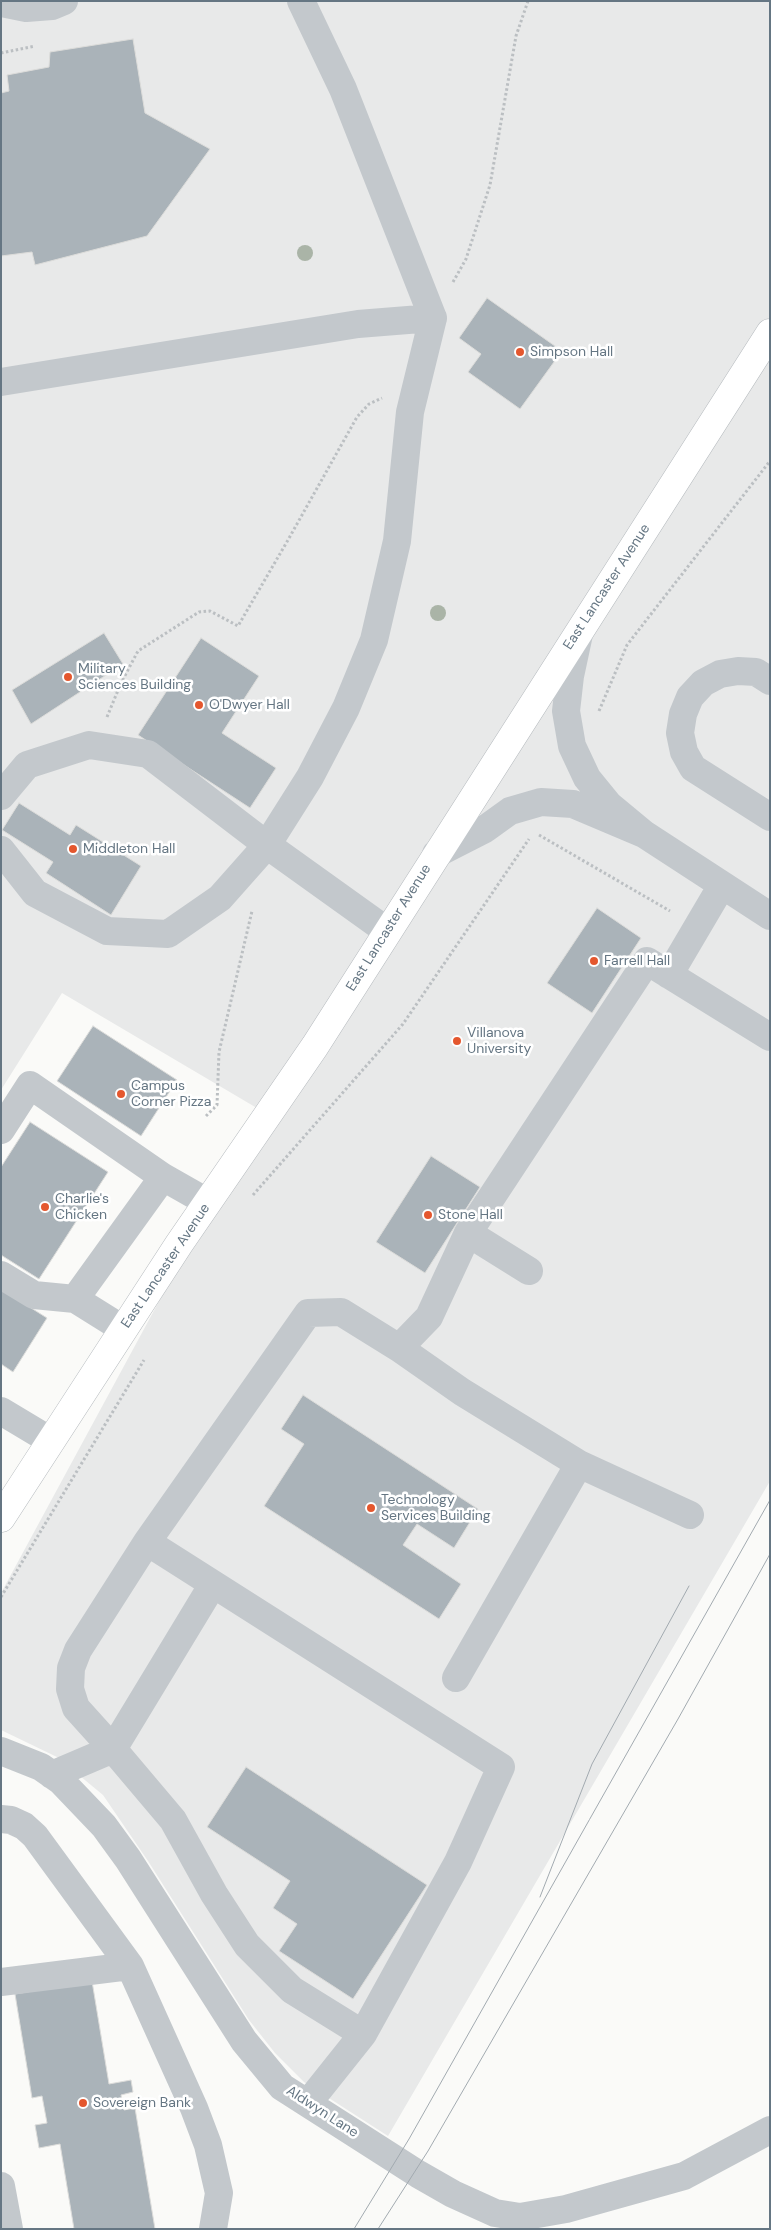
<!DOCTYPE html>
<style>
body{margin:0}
#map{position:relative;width:771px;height:2230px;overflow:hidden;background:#fafaf8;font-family:"DM Sans",sans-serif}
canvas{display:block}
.frame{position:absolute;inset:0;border:2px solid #657683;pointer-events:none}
</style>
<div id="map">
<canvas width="771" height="2230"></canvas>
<div class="frame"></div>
</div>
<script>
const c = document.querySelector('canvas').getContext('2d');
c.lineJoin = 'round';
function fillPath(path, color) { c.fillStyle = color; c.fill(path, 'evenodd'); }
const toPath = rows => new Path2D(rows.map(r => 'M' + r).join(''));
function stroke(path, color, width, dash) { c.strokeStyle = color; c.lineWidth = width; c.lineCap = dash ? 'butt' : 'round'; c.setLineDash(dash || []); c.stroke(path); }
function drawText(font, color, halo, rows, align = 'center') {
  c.font = font + ' "DM Sans",sans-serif'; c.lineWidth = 5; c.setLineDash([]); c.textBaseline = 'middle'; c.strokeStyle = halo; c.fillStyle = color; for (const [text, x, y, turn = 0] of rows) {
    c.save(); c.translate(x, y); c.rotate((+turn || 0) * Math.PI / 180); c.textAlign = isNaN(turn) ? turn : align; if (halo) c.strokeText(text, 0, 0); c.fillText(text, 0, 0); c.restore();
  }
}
fillPath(toPath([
 [1,1,770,1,770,1481,388,2136,304,2082,275,2053,249,2020,148,1861,103,1795,57,1757,1,1730,1,1593,189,1246,267,1114,62,993,1,1090]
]), '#e8e9e9');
const building = toPath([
 [133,39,145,113,210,149,147,236,35,265,32,252,1,256,1,93,9,91,7,75,49,67,50,52,133,39],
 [487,298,562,351,520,409,468,372,481,354,459,338,487,298],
 [104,633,123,664,31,724,12,690,104,633],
 [201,638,259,676,222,733,276,768,250,808,138,735,201,638],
 [19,803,70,835,76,825,141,866,111,915,46,873,53,862,2,830,19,803],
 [597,908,641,938,592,1013,547,983,597,908],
 [93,1026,177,1080,141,1136,57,1081,93,1026],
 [30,1122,108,1172,39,1279,1,1255,1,1167,30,1122],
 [431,1156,480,1187,425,1273,376,1242,431,1156],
 [1,1289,47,1318,13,1372,1,1364,1,1289],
 [303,1395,478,1509,454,1548,417,1524,403,1545,461,1584,439,1619,264,1506,304,1444,281,1429,303,1395],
 [246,1767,427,1885,353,1999,279,1951,297,1924,273,1908,290,1881,207,1827,246,1767],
 [92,1981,109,2084,131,2080,133,2092,121,2095,124,2110,135,2108,155,2229,74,2229,60,2144,39,2148,35,2125,47,2123,42,2096,32,2098,15,1994,92,1981]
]);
fillPath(building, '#aab3b9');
stroke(building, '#dcdcda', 1);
const highway = toPath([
 [1,1518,179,1244,315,1046,770,333]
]);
stroke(highway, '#b4b9bd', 29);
stroke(toPath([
 [1,53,35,46],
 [453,282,466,259,490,185,516,36,528,1],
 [599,711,627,645,770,461],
 [107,717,121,683,138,651,199,612,210,611,238,626,288,540,357,417,369,404,382,398],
 [539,835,670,911],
 [206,1116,217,1105,219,1052,252,911],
 [253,1195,403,1024,529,839],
 [1,1597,144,1360]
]), '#bbbfc2', 3, [2.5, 2.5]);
stroke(toPath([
 [1,3,26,8,52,6,64,1],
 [1,382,358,324,433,318],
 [770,681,756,672,738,671,720,674,703,683,690,697,683,714,680,733,684,752,693,768,770,817],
 [1,796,27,765,89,745,148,754,267,845,387,931],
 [644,834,770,916],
 [1,850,35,893,107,931,168,934,220,898,267,845,310,777,346,708,374,640,397,541,410,412,433,318,343,89,301,1],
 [436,854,485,829,510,811,541,802,573,804,644,834,609,805,587,778,572,746,566,711,570,676,579,634],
 [669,975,722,885],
 [1,1130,30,1085,163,1177,207,1202],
 [468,1233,529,1271],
 [1,1275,34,1295,75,1299,163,1177],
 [75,1299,123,1329],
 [399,1348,429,1317,468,1233,647,961,770,1037],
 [1,1411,51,1441],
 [147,1542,308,1313,341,1312,399,1348,462,1392,579,1464,690,1515],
 [213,1584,113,1749,76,1708,70,1689,71,1668,78,1650,147,1542,501,1767,458,1862,363,2034],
 [456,1678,579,1464],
 [1,1751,41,1767,61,1781,104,1826,128,1859,244,2041,282,2087,418,2174,453,2194,495,2213,520,2217,566,2209,684,2176,770,2130],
 [52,1775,113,1749,173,1820,214,1894,247,1945,292,1990,363,2034,308,2103],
 [1,1819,11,1820,24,1826,35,1836,130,1966,194,2108,208,2145,219,2193,213,2229],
 [1,1982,130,1966],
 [1,2186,9,2229]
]), '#c3c8cc', 28);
stroke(highway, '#fff', 28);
stroke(toPath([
 [540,1897,592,1764,689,1586],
 [354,2229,409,2139,770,1500],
 [378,2229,428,2151,678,1719,770,1554]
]), '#a2aab0', 1);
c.fillStyle = '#aab4a7';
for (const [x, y] of [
 [305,253],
 [438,613]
]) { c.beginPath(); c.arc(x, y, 8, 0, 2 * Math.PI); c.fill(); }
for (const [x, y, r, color] of [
 [520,352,5,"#e4572e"],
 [68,677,5,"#e4572e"],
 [199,705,5,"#e4572e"],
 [73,849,5,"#e4572e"],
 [594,961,5,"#e4572e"],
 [457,1041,5,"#e4572e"],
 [121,1094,5,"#e4572e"],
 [45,1207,5,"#e4572e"],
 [428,1215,5,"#e4572e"],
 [371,1508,5,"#e4572e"],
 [83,2103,5,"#e4572e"]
]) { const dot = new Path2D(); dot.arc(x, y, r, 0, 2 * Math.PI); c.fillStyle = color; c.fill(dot); stroke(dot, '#fff', 2); }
drawText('14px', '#657683', '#fff', [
 ["Simpson Hall",530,352],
 ["Military",78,669],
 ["Sciences Building",78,685],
 ["O'Dwyer Hall",209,705],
 ["Middleton Hall",83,849],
 ["Farrell Hall",604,961],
 ["Villanova",467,1033],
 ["University",467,1049],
 ["Campus",131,1086],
 ["Corner Pizza",131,1102],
 ["Charlie's",55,1199],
 ["Chicken",55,1215],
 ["Stone Hall",438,1215],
 ["Technology",381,1500],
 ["Services Building",381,1516],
 ["Sovereign Bank",93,2103]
], 'left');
drawText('14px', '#657683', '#fff', [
 ["East Lancaster Avenue",607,587,-57],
 ["East Lancaster Avenue",389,928,-58],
 ["East Lancaster Avenue",166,1266,-56],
 ["Aldwyn Lane",322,2112,33]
]);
</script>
